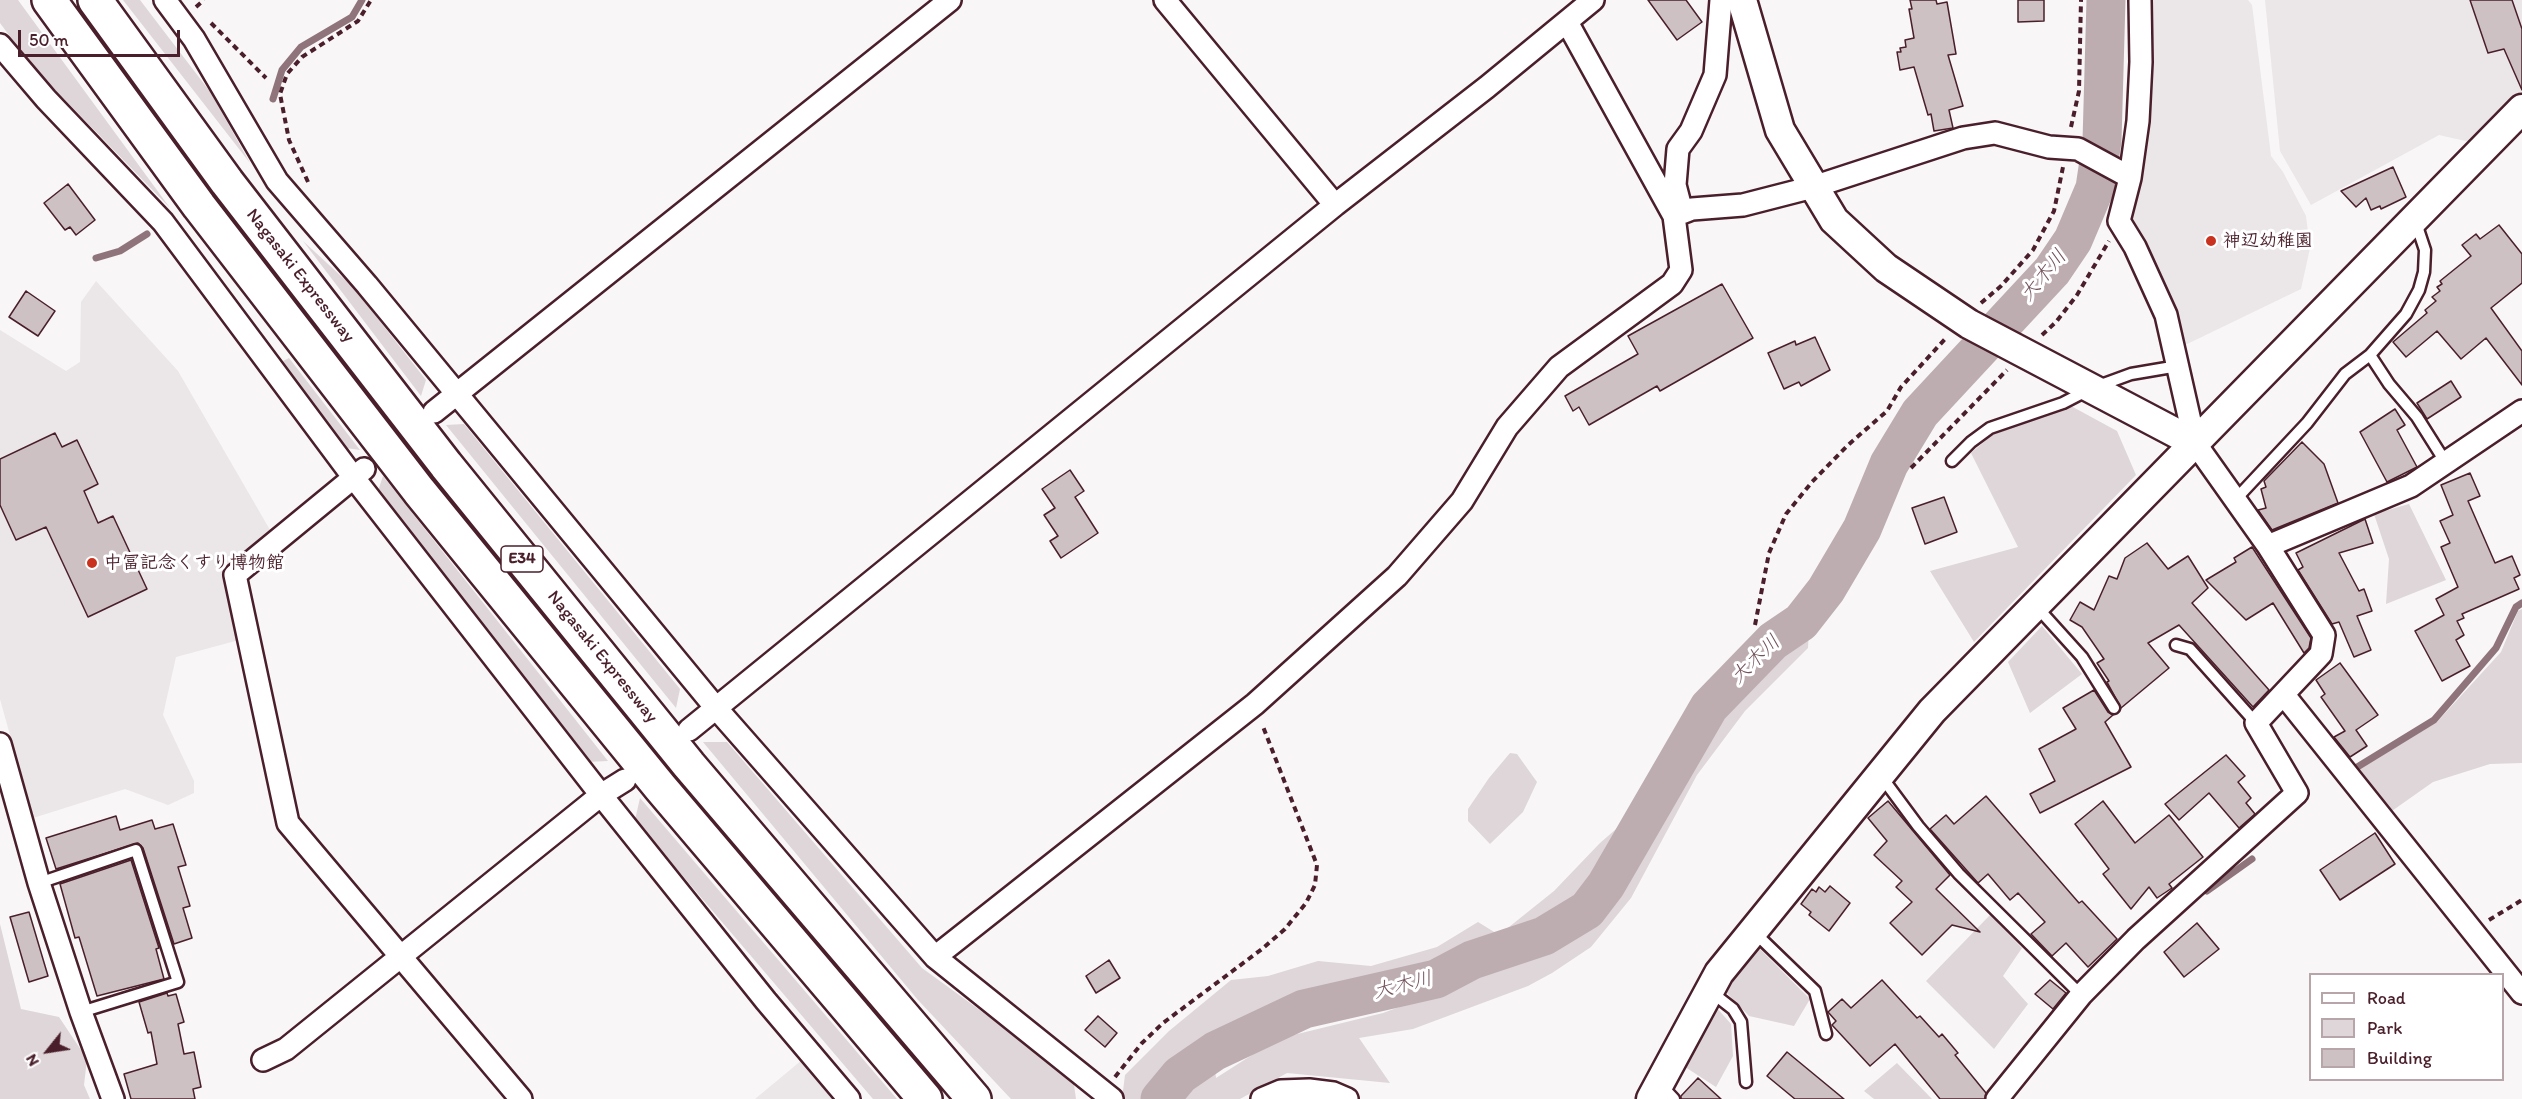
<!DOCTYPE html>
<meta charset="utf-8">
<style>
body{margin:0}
#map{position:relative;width:2522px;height:1099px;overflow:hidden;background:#f8f6f7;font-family:Itim,sans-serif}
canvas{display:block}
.legend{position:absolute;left:2309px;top:973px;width:195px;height:108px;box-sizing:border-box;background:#fff;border:2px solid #b7a5aa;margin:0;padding:8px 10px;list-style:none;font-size:18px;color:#4a1f2b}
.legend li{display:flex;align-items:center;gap:12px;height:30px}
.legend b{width:30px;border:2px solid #b7a5aa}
.north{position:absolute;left:18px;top:1021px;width:60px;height:60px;-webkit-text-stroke:4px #fff;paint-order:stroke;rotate:240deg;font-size:16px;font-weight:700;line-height:24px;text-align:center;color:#4a1f2b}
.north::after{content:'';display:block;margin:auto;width:21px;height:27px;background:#4a1f2b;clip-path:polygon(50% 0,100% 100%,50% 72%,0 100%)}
.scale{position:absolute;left:18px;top:30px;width:162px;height:27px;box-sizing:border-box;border:3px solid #4a1f2b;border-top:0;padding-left:8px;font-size:18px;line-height:21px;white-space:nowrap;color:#4a1f2b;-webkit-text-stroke:4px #fff;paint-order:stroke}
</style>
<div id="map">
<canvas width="2522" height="1099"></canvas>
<ul class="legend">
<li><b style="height:8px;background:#fff"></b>Road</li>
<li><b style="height:16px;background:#ded6d9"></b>Park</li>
<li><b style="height:16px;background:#cdc1c4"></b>Building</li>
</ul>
<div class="north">N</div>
<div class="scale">50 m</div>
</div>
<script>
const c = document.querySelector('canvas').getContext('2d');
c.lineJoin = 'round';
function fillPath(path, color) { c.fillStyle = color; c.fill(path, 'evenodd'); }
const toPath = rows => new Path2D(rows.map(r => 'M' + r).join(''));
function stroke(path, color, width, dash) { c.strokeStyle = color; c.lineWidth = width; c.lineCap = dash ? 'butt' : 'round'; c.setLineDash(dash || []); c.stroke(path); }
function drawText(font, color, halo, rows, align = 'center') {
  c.font = font + ' Itim,"Klee One",sans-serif'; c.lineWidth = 6; c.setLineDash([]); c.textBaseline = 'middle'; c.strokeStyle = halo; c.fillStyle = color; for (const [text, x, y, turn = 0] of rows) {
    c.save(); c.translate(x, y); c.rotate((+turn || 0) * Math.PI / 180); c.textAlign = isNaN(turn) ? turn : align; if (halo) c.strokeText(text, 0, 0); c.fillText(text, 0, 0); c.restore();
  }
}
fillPath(toPath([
 [2148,0,2248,0,2252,5,2271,156,2283,172,2306,216,2310,248,2301,289,2183,346,2128,215,2143,164],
 [2265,0,2522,0,2522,91,2470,142,2439,135,2311,205,2280,151],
 [96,281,178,371,270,530,225,568,239,640,176,657,163,715,194,781,194,793,168,805,125,789,33,818,0,699,0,330,66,371,80,362,81,302],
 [802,1060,835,1099,755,1099]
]), '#ebe6e8');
fillPath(toPath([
 [0,0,18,0,170,208,32,66,0,23],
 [123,0,140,0,211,93,250,163],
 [303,241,353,287,426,380,421,396],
 [289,358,360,450,339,447,279,363],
 [2071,406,2117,431,2136,475,1974,642,1930,571,2018,547,1971,453,1992,435],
 [464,424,680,689,676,708,446,425],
 [383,476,608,761,586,762,378,491],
 [2409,504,2446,580,2386,604,2389,559,2374,514],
 [2522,609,2522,763,2490,764,2433,782,2389,813,2355,771,2437,722,2501,652,2518,611],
 [2042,626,2082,674,2030,713,2008,662],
 [1809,627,1808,648,1745,711,1697,775,1631,898,1591,947,1552,973,1528,986,1413,1029,1359,1038,1390,1083,1287,1073,1240,1099,1122,1099,1125,1075,1169,1031,1231,980,1268,976,1318,961,1371,966,1437,947,1478,922,1499,935,1554,891,1600,843,1630,817,1608,861,1571,903,1426,975,1301,998,1212,1042,1216,1078,1277,1039,1383,1013,1528,959,1589,920,1612,891,1719,708,1774,651],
 [703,742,727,742,922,968,1073,1078,1076,1099,1011,1099,918,1000],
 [1510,753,1517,754,1537,782,1523,812,1490,844,1468,821,1468,809,1489,778],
 [640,798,897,1099,873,1099,635,820],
 [1990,915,2022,948,2003,976,2028,1004,1994,1049,1926,981],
 [0,924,21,1009,59,1017,87,1059,84,1085,90,1099,0,1099],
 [1757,946,1810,999,1794,1026,1749,1016,1726,992],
 [1716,1007,1731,1024,1733,1056,1716,1087,1679,1063],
 [1897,1063,1932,1099,1874,1099,1864,1091]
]), '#ded6d9');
stroke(toPath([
 [273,99,282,70,301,47,352,17,362,0],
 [96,258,120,251,147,234],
 [2354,769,2434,720,2496,648,2516,607,2522,603],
 [2207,891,2252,859]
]), '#8f747b', 7);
stroke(toPath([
 [1160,1099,1180,1075,1215,1051,1304,1009,1436,979,1472,960,1544,936,1587,910,1606,885,1709,707,1773,641,1801,622,1826,590,1862,529,1889,464,1920,413,2052,271,2073,240,2095,188,2102,141,2106,0]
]), '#bdadb0', 39);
const building = toPath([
 [1648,0,1686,0,1702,22,1677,40,1648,0],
 [1910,0,1936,0,1937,4,1947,2,1956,54,1948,55,1963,106,1949,110,1953,128,1934,131,1931,114,1928,115,1914,67,1900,70,1897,52,1901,52,1900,48,1906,47,1905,40,1914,38,1909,9,1912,9,1910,0],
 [2018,0,2044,0,2044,21,2018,22,2018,0],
 [2470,0,2512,0,2522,29,2522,90,2504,49,2488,53,2470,0],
 [2393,167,2406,197,2381,209,2380,206,2371,210,2366,198,2356,207,2341,191,2393,167],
 [68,184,95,220,76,235,70,227,65,230,44,203,68,184],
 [2499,225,2522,254,2522,283,2491,308,2522,351,2522,385,2486,338,2461,359,2437,331,2406,357,2393,342,2427,313,2425,310,2436,301,2432,297,2440,291,2437,287,2442,284,2440,281,2471,256,2462,245,2476,234,2480,239,2499,225],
 [1722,284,1753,338,1660,391,1657,386,1589,425,1579,407,1573,411,1565,396,1638,354,1628,336,1722,284],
 [26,291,55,311,38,336,9,317,26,291],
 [1815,337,1830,370,1801,386,1799,382,1784,389,1768,353,1795,341,1796,345,1815,337],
 [2451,381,2461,397,2427,419,2417,403,2451,381],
 [2395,409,2405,425,2397,430,2417,467,2387,482,2360,432,2395,409],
 [55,433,62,447,77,440,98,484,84,491,98,523,113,516,147,589,88,617,46,527,16,540,0,505,0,459,55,433],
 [2302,442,2324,464,2338,503,2272,530,2258,510,2266,508,2261,489,2266,487,2264,481,2302,442],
 [1070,470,1084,491,1075,497,1098,533,1061,558,1050,541,1058,536,1044,515,1055,508,1042,489,1070,470],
 [2470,473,2480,496,2468,501,2495,563,2512,556,2520,575,2514,578,2519,589,2462,614,2464,618,2457,621,2464,635,2456,640,2470,666,2442,681,2415,631,2444,615,2436,599,2458,587,2441,547,2450,543,2440,521,2453,515,2441,485,2470,473],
 [1944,497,1957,532,1925,544,1912,508,1944,497],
 [2365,519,2373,543,2339,553,2359,591,2364,589,2372,611,2357,616,2371,650,2354,657,2339,622,2332,624,2298,570,2303,567,2296,553,2365,519],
 [2147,543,2168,569,2188,556,2208,588,2192,603,2269,690,2253,707,2179,625,2148,643,2169,668,2121,708,2107,682,2109,681,2097,663,2104,659,2082,627,2070,620,2080,602,2094,610,2109,576,2117,579,2125,558,2147,543],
 [2252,547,2311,638,2309,648,2304,653,2273,603,2246,620,2206,580,2236,562,2234,558,2252,547],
 [2340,663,2378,715,2356,730,2367,746,2350,757,2334,737,2345,731,2321,697,2325,694,2316,680,2340,663],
 [2094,690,2108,712,2113,715,2105,722,2131,767,2040,813,2030,794,2055,781,2039,749,2076,729,2063,708,2094,690],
 [2226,755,2245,776,2238,782,2251,798,2246,803,2255,814,2239,828,2209,793,2179,820,2165,804,2226,755],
 [1986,796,2079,903,2082,901,2117,939,2088,967,2066,943,2052,956,2031,934,2045,922,2018,893,2010,900,1988,874,1978,883,1930,829,1946,815,1954,824,1986,796],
 [1888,801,1950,875,1936,889,1980,932,1952,925,1922,955,1890,923,1912,902,1896,887,1902,881,1874,855,1887,841,1868,818,1888,801],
 [2103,801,2135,843,2169,815,2203,857,2169,884,2172,888,2157,898,2149,887,2131,909,2103,874,2109,869,2075,824,2103,801],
 [116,816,120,830,152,820,155,829,173,824,186,865,178,867,190,906,183,908,192,938,174,944,143,848,138,843,56,869,46,838,116,816],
 [2375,833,2395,864,2340,900,2320,870,2375,833],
 [131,860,159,948,156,949,164,979,97,996,79,937,75,938,60,884,131,860],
 [1830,886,1850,903,1829,931,1809,915,1811,912,1801,904,1812,889,1816,892,1819,887,1825,892,1830,886],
 [29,912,48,976,29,982,10,917,29,912],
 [2197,923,2219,949,2184,977,2164,952,2197,923],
 [1109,960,1120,978,1096,993,1086,976,1109,960],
 [1882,980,1917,1018,1920,1016,1939,1037,1942,1034,1958,1053,1955,1055,1986,1093,1985,1099,1940,1099,1895,1044,1870,1066,1832,1025,1836,1021,1828,1012,1842,999,1851,1008,1882,980],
 [2050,980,2066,993,2053,1009,2035,994,2050,980],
 [167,993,168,996,176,994,184,1022,178,1024,184,1054,194,1052,201,1087,193,1089,195,1099,131,1099,124,1074,157,1064,151,1032,148,1033,139,1002,167,993],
 [1098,1016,1117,1033,1105,1047,1085,1030,1098,1016],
 [1787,1052,1844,1099,1795,1099,1767,1076,1787,1052],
 [1698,1078,1721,1099,1681,1099,1681,1096,1698,1078]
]);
fillPath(building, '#cdc1c4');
stroke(building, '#4a1f2b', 1.5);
const lane = toPath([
 [2370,355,2389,384,2417,417,2446,463],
 [1952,461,1971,442,1990,428,2063,403,2090,389,2131,374,2178,366],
 [2235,500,2307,423,2345,374,2370,355,2406,314,2419,290,2424,272,2425,250,2416,223],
 [2036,606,2082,657,2114,708],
 [2176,645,2190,649,2256,723],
 [1881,776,1918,826,1959,874,2081,995],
 [39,883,136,850,178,982,81,1012],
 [1754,932,1815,991,1826,1034],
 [1710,991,1733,1009,1741,1022,1746,1082],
 [1660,1084,1674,1099]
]);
const street = toPath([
 [165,0,194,39,277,181,367,285,716,708,935,957,1112,1099],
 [1165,0,1335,205],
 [0,45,46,99,163,222,354,478,601,795,766,1001,849,1099],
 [2130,178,2138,121,2141,62,2140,0],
 [1682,212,1675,185,1678,149,1691,131,1715,75,1721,0],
 [1674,216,1692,209,1743,205,1813,187,1963,138,1995,133,2049,147,2078,149,2124,174,2130,178,2119,221,2135,247,2166,315,2195,443,2268,546,2324,635,2321,654,2256,723,2297,793,2136,939,2081,995,1997,1099],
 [434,412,950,0],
 [364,469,235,575,288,823,521,1099],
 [2268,546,2411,486,2522,411],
 [2284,695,2522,993],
 [689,730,1335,205,1487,87,1593,0],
 [0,744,39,883,81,1012,113,1099],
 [935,957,1255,704,1397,576,1462,501,1507,427,1559,367,1672,284,1681,270,1674,216,1567,22],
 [263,1060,286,1049,601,795,625,780],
 [1262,1099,1281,1091,1309,1090,1333,1093,1347,1099]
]);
const secondary = toPath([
 [1742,0,1780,130,1834,220,1886,268,1969,324,2195,443],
 [1651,1099,1719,973,1932,711,2522,109]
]);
const highway = toPath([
 [49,0,199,206,419,491,660,787,925,1099],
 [95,0,227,182,446,465,689,765,974,1099]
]);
stroke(lane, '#4a1f2b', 15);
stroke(street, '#4a1f2b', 26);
stroke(secondary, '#4a1f2b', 33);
stroke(highway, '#4a1f2b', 38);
stroke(toPath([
 [196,7,204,0],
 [211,23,266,78],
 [2071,127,2079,91,2081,0],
 [308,182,289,140,280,94,287,74,302,57,358,21,371,0],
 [1981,303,2001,286,2033,250,2054,211,2063,167],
 [2042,335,2056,322,2077,295,2109,241],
 [1911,468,2007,370],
 [1755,625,1769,553,1786,514,1812,482,1848,445,1887,411,1901,387,1946,338],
 [2489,920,2522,900],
 [1115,1077,1142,1043,1163,1023,1262,949,1285,929,1306,903,1315,885,1317,865,1262,724]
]), '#4a1f2b', 4, [6, 4.5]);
stroke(lane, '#fff', 10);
stroke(street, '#fff', 21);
stroke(secondary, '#fff', 28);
stroke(highway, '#fff', 33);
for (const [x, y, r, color] of [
 [2211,241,6,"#c8321e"],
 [92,563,6,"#c8321e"]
]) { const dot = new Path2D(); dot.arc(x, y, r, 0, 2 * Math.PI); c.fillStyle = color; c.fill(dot); stroke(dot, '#fff', 2); }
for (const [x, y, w] of [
 [522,559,42]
]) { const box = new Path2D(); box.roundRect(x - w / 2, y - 13, w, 26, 4.5); c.fillStyle = '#fff'; c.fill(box); stroke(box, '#4a1f2b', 1.5); }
drawText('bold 16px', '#4a1f2b', null, [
 ["E34",522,559]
]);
drawText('bold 18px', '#4a1f2b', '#fff', [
 ["神辺幼稚園",2223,241],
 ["中冨記念くすり博物館",104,563]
], 'left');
drawText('18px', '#4a1f2b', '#fff', [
 ["Nagasaki Expressway",300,276,52],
 ["Nagasaki Expressway",602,657,51]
]);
drawText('italic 20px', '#72515a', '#fff', [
 ["大木川",2044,276,-50],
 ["大木川",1756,660,-44],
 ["大木川",1403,986,-14]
]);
</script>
